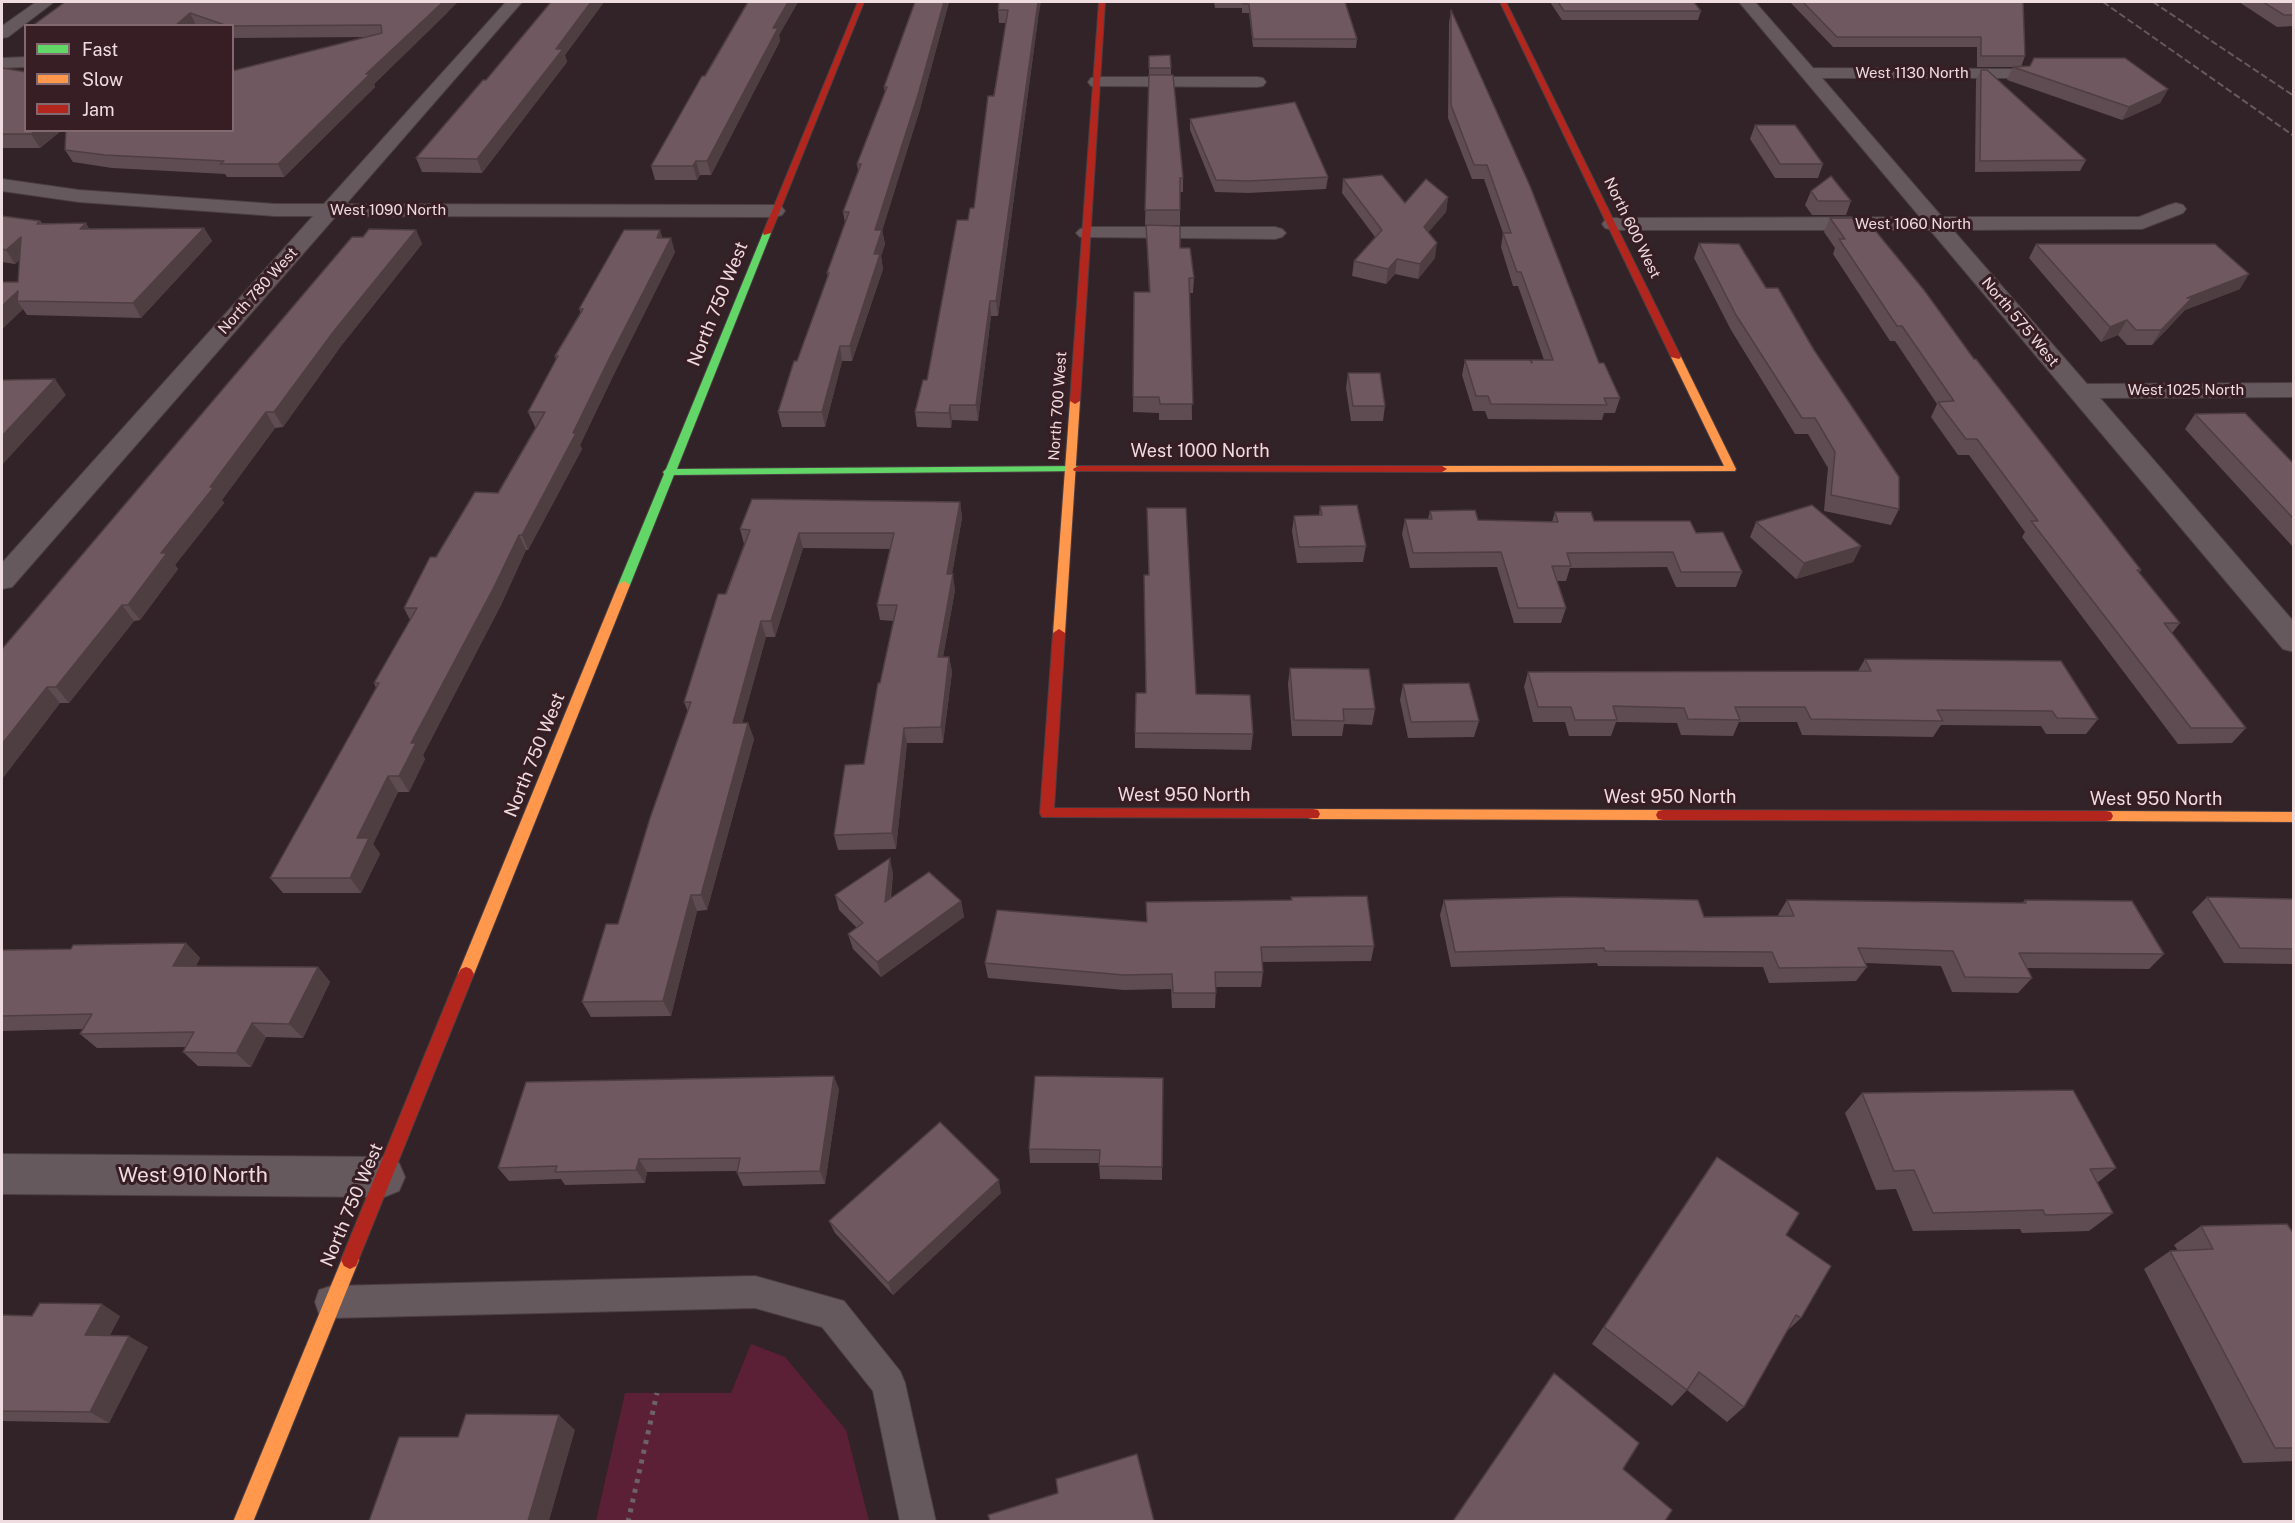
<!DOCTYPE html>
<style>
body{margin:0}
#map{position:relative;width:2295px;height:1523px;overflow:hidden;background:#312327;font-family:"Public Sans",sans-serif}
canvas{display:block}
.frame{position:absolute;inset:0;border:3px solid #efdce0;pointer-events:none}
.legend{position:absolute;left:24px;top:24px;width:210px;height:108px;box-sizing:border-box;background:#371d24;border:2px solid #81696f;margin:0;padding:8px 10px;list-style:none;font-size:18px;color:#efdce0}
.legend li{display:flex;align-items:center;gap:12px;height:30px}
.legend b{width:30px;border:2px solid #81696f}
</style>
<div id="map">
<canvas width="2295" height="1523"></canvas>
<div class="frame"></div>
<ul class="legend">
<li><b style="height:8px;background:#63d668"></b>Fast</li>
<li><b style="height:8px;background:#ff974d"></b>Slow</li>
<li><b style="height:8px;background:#b3261e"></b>Jam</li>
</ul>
</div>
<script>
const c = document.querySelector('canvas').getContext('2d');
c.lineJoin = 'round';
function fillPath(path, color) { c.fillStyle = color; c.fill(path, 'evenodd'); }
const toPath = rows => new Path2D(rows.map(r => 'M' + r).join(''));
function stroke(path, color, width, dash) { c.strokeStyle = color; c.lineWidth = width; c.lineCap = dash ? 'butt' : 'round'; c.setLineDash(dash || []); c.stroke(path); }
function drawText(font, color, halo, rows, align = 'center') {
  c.font = font + ' "Public Sans",sans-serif'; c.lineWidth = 6; c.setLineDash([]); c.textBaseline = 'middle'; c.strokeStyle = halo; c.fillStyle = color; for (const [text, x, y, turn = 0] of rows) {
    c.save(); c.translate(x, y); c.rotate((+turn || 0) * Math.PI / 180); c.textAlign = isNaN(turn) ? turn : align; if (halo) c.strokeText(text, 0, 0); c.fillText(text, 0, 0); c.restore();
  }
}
fillPath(toPath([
 [751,1344,785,1357,846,1430,869,1521,596,1521,625,1393,731,1393]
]), '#5c2036');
const lane = toPath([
 [755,1276,844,1301,900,1371,905,1383,936,1522,900,1522,873,1391,822,1327,755,1308,331,1318,319,1314,315,1302,319,1290,331,1286,755,1276]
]);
const street = toPath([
 [36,2,54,2,8,37,2,38,2,26,36,2],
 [506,2,522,2,346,204,775,205,782,207,785,211,782,215,775,217,336,216,12,587,2,589,2,563,313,216,275,216,79,202,2,191,2,179,79,190,275,204,324,204,506,2],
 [1739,2,1755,2,1813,68,2023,69,2026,73,2023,77,2017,78,1822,78,1942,217,2139,217,2169,205,2176,203,2183,205,2186,209,2183,213,2142,229,1953,230,2087,384,2294,383,2294,397,2100,398,2294,622,2294,652,2283,649,1930,230,1612,230,1605,228,1602,224,1605,220,1612,218,1920,217,1739,2],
 [26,57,26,67,2,68,2,58,26,57],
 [1097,77,1257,77,1263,78,1266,82,1263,86,1257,87,1091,86,1088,82,1091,78,1097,77],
 [1087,227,1275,227,1282,229,1286,233,1282,237,1275,239,1080,237,1076,233,1080,229,1087,227],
 [2,1154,384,1157,399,1163,405,1177,399,1191,384,1197,2,1194,2,1154]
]);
const fast = toPath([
 [767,230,771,233,677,469,1078,466,1083,469,1082,471,674,475,630,585,624,589,620,588,618,585,664,474,663,472,666,469,763,233,767,230]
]);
const slow = toPath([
 [1676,354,1681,357,1736,469,1735,471,1442,472,1437,469,1442,466,1724,466,1671,357,1676,354],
 [1075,398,1080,401,1065,633,1059,637,1053,633,1070,401,1075,398],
 [624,581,630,585,474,974,471,979,466,981,461,979,458,974,618,585,624,581],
 [1313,809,1663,810,1668,811,1670,815,1668,819,1663,820,1313,819,1308,818,1306,814,1308,810,1313,809],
 [2106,811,2294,812,2294,822,2106,821,2101,820,2099,816,2101,812,2106,811],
 [350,1251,356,1254,359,1260,253,1522,233,1522,344,1254,350,1251]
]);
const jam = toPath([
 [858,2,864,2,771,233,764,235,763,233,858,2],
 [1099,2,1105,2,1080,401,1075,404,1070,401,1099,2],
 [1500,2,1506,2,1681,357,1679,359,1671,357,1500,2],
 [1078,466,1442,466,1447,469,1442,472,1074,471,1073,469,1078,466],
 [1059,629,1065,633,1054,808,1313,809,1318,810,1320,814,1318,818,1042,817,1040,813,1053,633,1059,629],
 [1663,810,2106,811,2111,812,2113,816,2111,820,2106,821,1663,820,1658,819,1656,815,1658,811,1663,810],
 [466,967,471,969,474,974,356,1266,350,1269,344,1266,341,1260,458,974,461,969,466,967]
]);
stroke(lane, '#4b3e42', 2);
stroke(street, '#4b3e42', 2);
stroke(fast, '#4b3e42', 2);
stroke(slow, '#4b3e42', 2);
stroke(jam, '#4b3e42', 2);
stroke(toPath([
 [628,1522,657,1393]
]), '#6d6366', 5, [4, 6]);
fillPath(lane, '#65595d');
fillPath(street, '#65595d');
fillPath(fast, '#63d668');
fillPath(slow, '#ff974d');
fillPath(jam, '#b3261e');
stroke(toPath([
 [2103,2,2294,136],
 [2153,2,2294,96]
]), '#645a5d', 2, [7, 3]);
fillPath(toPath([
 [65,2,448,12,374,84,375,87,284,177,227,177,225,174,112,168,73,162,65,150,367,37,235,38,232,37,232,26,198,26],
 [551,2,604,2,565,55,567,62,482,173,422,172,416,158,486,80],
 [748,2,798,2,779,35,780,41,711,175,700,175,697,180,655,180,651,166],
 [915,2,949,2,920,109,882,230,885,244,881,256,883,269,852,361,842,361,825,427,782,427,778,412,828,277,827,273,845,223,843,212,858,171,857,164,885,93,884,87],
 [999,2,1038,19,998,316,991,316,978,421,952,420,951,428,917,427,915,412,927,380,968,220,974,208,1006,23,999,23,998,10],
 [1214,2,1345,2,1357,39,1356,48,1253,47,1249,13,1242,13,1242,8,1215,8],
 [1550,2,1694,2,1701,11,1698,20,1562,20],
 [1790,2,2023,2,2025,56,2021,67,2168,89,2160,103,2122,120,2007,80,2013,67,2019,67,1977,67,1977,47,1833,47],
 [2239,2,2294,2,2294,26,2277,27],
 [1451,10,1599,363,1620,398,1615,413,1604,413,1602,420,1488,419,1485,411,1473,411,1462,375,1465,360,1531,361,1544,360,1518,286,1513,286,1501,247,1503,233,1484,179,1472,179,1448,118,1449,23],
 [1149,56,1171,68,1171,75,1149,75],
 [2,68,62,130,40,148,2,148],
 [1981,70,2086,160,2080,171,1975,172,1976,80],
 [1149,75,1183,178,1183,192,1180,192,1180,225,1145,225],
 [1190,119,1328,177,1326,189,1248,193,1215,192,1190,130],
 [1755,125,1823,164,1818,178,1775,178,1750,139],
 [1343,179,1405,203,1448,197,1446,212,1428,232,1435,258,1418,279,1395,274,1386,284,1352,276,1354,261,1375,237,1342,193],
 [1811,191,1851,201,1846,215,1812,215,1805,205],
 [2,216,40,221,42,223,86,223,89,229,204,228,212,241,141,318,27,315,23,309,2,329,18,282,20,259,15,264,2,262],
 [1830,218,1974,359,2141,570,2139,573,2180,623,2172,633,2246,728,2232,743,2178,744,2022,537,2025,532,1969,455,1958,455,1931,417,1937,404,1895,341,1890,341,1833,254,1835,248,1824,232],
 [1146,225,1180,248,1194,278,1193,293,1190,293,1192,420,1159,420,1159,413,1133,412,1134,292,1149,292],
 [416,230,422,244,341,346,283,427,275,428,222,500,224,503,175,565,178,569,140,620,134,621,69,703,60,703,2,779,2,649,363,237],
 [663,238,675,252,615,372,580,445,582,449,528,550,526,550,501,605,423,755,425,759,409,792,398,792,373,844,380,854,361,893,283,893,270,878,376,688,374,683,410,620,404,608,436,557,498,493,536,427,535,427,528,412,556,360,555,356,581,313,579,309],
 [1699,243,1899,509,1891,525,1824,511,1828,468,1808,434,1795,434,1731,330,1694,258],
 [2036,244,2240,289,2185,310,2152,345,2127,345,2118,335,2101,342,2029,258],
 [1348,373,1385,406,1383,421,1351,421,1346,388],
 [2195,414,2294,464,2294,548,2185,429],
 [960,502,962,518,952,574,955,590,943,657,949,657,952,672,943,743,907,743,896,849,838,850,834,835,864,764,894,621,880,620,877,605,891,549,803,548,775,637,766,637,742,723,748,723,754,739,707,910,697,911,671,1016,591,1017,582,1002,618,924,688,712,684,702,744,544,740,529],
 [1320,506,1366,546,1363,562,1297,563,1292,531,1294,516,1319,515],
 [1147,508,1196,694,1253,734,1251,750,1135,748,1135,733,1146,693,1149,575],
 [1430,511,1478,520,1552,522,1555,512,1594,521,1696,533,1742,572,1736,587,1676,587,1667,567,1570,568,1566,581,1557,581,1566,608,1561,623,1514,623,1497,567,1410,568,1402,534,1405,519,1428,519],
 [1756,522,1861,546,1853,562,1796,579,1750,537],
 [1865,659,2098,719,2086,734,2046,734,2041,726,1941,725,1933,737,1802,735,1797,722,1739,722,1733,736,1681,735,1677,723,1616,722,1611,736,1569,736,1565,722,1533,722,1524,687,1528,672,1858,671],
 [1290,668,1375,709,1372,725,1344,724,1342,736,1292,736,1288,684],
 [1403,684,1479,721,1474,737,1408,738,1400,700],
 [893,873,891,898,961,901,964,917,881,977,853,949,848,934,857,928,839,910,835,895],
 [1291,897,1374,946,1371,961,1262,962,1263,972,1261,987,1216,987,1215,1008,1172,1008,1171,989,1124,990,988,978,985,963,1147,922,1291,900],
 [2207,897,2294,899,2294,964,2224,963,2192,912],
 [1444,900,1704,917,1779,916,1778,915,1787,900,2022,903,2025,900,2164,954,2149,969,2027,968,2032,978,2018,993,1952,992,1941,966,1865,963,1867,967,1856,981,1769,983,1763,967,1598,966,1597,963,1451,967,1440,915],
 [186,943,200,958,196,966,318,967,330,982,303,1038,266,1037,251,1067,198,1066,183,1052,186,1047,97,1048,80,1034,83,1029,2,1031,2,950,71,949],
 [1163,1078,1162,1180,1100,1179,1099,1163,1030,1163,1029,1149],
 [839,1089,825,1184,743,1186,737,1173,737,1171,647,1172,645,1183,565,1185,561,1179,509,1181,498,1168],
 [1862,1093,2116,1168,2097,1183,2113,1213,2089,1231,2022,1233,2020,1229,1913,1231,1896,1189,1876,1190,1845,1113],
 [1717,1157,1786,1235,1801,1318,1785,1333,1744,1407,1727,1422,1687,1390,1672,1406,1592,1344],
 [1001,1193,893,1295,835,1233,829,1221],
 [2201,1226,2294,1234,2294,1461,2243,1463,2144,1269,2170,1251,2178,1251,2174,1245],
 [2,1315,32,1316,120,1316,110,1335,148,1347,109,1423,2,1421]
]), '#5f4c52');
fillPath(toPath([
 [443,2,458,2,374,84,375,87,284,177,278,164,366,74],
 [591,2,604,2,565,55,567,62,482,173,477,159],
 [788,2,798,2,779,35,780,41,711,175,707,161,773,28],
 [944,2,949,2,920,109,881,235,882,230,885,244,881,256,883,269,852,361,850,346,874,254,875,230],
 [1038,2,1041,2,1038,19,998,316,996,301],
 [190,13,196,25,195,26,175,26],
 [2168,89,2160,103,2122,120,2129,107],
 [36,130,62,130,40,148,31,134],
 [696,161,700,175,697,180,693,166],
 [1448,197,1446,212,1421,241,1424,227],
 [86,223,94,237,80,229],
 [204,228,212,241,141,318,133,303],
 [416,230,422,244,341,346,283,427,274,412,334,331],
 [660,230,665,245,657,238],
 [21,237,30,250,15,264,6,250],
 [671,238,675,252,615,372,580,445,582,449,528,550,522,535,573,433,610,357],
 [1437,243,1435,258,1418,279,1420,264],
 [1397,259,1395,274,1386,284,1388,269],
 [2249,274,2240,289,2185,310,2152,345,2161,330,2187,298],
 [18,291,17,301,23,309,2,329,2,306],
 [990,301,991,316,978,421,976,405],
 [2127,320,2118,335,2101,342,2110,327],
 [840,346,842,361,825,427,822,412],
 [55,379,66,395,2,465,2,436],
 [950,405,952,420,951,428,949,413],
 [266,412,275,428,222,500,224,503,175,565,178,569,140,620,128,605,161,553],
 [960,502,962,518,949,590,947,574],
 [799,533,803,548,775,637,771,621],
 [519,535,526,550,501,605,423,755,425,759,409,792,399,776,411,743],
 [1861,546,1853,562,1796,579,1804,563],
 [953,574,955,590,940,673,938,657],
 [122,605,134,621,69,703,56,687],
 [761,621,766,637,738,739,733,723],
 [949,657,952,672,943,743,941,727],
 [47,687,60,703,2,779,2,744],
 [748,723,754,739,707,910,701,895],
 [904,728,907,743,896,849,892,833],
 [388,776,398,792,373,844,380,854,361,893,350,878,357,838],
 [890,858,893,873,888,917,885,902],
 [691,895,697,911,671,1016,663,1001],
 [961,901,964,917,881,977,877,962],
 [186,943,200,958,188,981,173,966],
 [318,967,330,982,303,1038,289,1024],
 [252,1023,266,1037,251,1067,236,1053],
 [834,1076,839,1089,825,1184,820,1171],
 [639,1159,647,1172,645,1183,636,1170],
 [999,1180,1001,1193,893,1295,888,1283],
 [102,1304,120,1316,104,1346,85,1335],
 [129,1336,148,1347,109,1423,90,1412],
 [559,1415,575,1430,549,1521,528,1521]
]), '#4e3e42');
const building = toPath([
 [65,2,443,2,366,74,370,74,278,164,220,164,224,161,105,155,65,150,66,130,232,130,232,71,382,33,381,25,232,26,228,26,190,13,175,26,32,26,65,2],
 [551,2,591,2,556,49,563,49,477,159,416,158,483,80,486,80,551,2],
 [748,2,788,2,773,28,778,28,707,161,696,161,693,166,651,166,702,76,705,76,748,2],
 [915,2,944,2,918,95,875,230,882,230,874,254,880,254,850,346,840,346,822,412,778,412,794,361,797,361,829,273,827,273,849,212,843,212,861,164,857,164,887,87,884,87,915,2],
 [999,2,1038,2,996,301,990,301,976,405,950,405,949,413,915,412,923,380,927,380,957,220,968,220,970,208,974,208,988,96,994,96,1008,10,998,10,999,2],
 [1242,2,1345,2,1357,39,1253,39,1249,4,1243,4,1242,2],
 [1558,2,1694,2,1701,11,1564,11,1558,2],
 [1803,2,2023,2,2025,56,1981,56,1981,37,1837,37,1803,2],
 [2263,2,2294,2,2294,15,2284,15,2263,2],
 [1451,10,1530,186,1599,363,1604,363,1620,398,1604,398,1607,405,1491,404,1488,396,1476,396,1465,360,1530,360,1532,363,1531,360,1553,360,1521,272,1517,272,1503,233,1511,233,1487,165,1474,165,1451,105,1451,10],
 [1170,55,1171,68,1149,68,1149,56,1170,55],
 [2034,58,2125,58,2168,89,2129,107,2013,67,2030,66,2034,58],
 [2,68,26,72,26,130,36,130,31,134,2,134,2,68],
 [1981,70,1987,70,2086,160,1980,161,1981,70],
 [1149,75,1173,75,1183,178,1180,178,1180,210,1145,210,1149,75],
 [1295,102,1328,177,1248,181,1216,180,1190,119,1295,102],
 [1755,125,1795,125,1823,164,1780,164,1755,125],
 [1382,175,1405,203,1426,179,1448,197,1424,227,1437,243,1420,264,1397,259,1388,269,1354,261,1382,230,1343,179,1382,175],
 [1831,176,1851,201,1818,201,1811,191,1831,176],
 [2,216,40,221,37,224,86,223,80,229,204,228,133,303,17,301,18,291,2,306,2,282,18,282,21,237,6,250,2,249,2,216],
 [1830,218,1865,218,1924,290,1974,359,1976,359,2141,570,2137,570,2180,623,2164,623,2246,728,2191,728,2031,521,2038,521,1977,439,1966,439,1938,402,1954,401,1902,326,1897,326,1839,239,1845,239,1830,218],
 [1146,225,1180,226,1180,248,1190,248,1194,278,1189,278,1193,404,1160,404,1159,397,1133,397,1134,292,1150,292,1146,225],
 [369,229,416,230,334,331,274,412,266,412,210,487,214,487,161,553,167,553,128,605,122,605,56,687,47,687,2,744,2,649,352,237,363,237,369,229],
 [624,230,660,230,657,238,671,238,610,357,573,433,576,433,522,535,519,535,493,589,411,743,416,743,399,776,388,776,357,838,369,838,350,878,270,878,379,683,374,683,417,608,404,608,430,557,436,557,475,492,498,493,545,412,528,412,558,356,555,356,583,309,579,309,624,230],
 [1699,243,1739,244,1766,288,1778,288,1814,350,1899,477,1899,509,1831,495,1835,452,1815,418,1802,418,1736,315,1699,243],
 [2036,244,2215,244,2249,274,2187,298,2192,298,2161,330,2136,330,2127,320,2110,327,2036,244],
 [1348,373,1380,373,1385,406,1353,406,1348,373],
 [55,379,2,436,2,380,55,379],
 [2245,413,2294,464,2294,519,2195,414,2245,413],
 [752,499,960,502,947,574,953,574,938,657,949,657,941,727,904,728,892,833,834,835,845,765,864,764,878,683,880,683,897,605,877,605,894,533,799,533,771,621,761,621,733,723,748,723,701,895,691,895,663,1001,582,1002,606,924,618,924,650,818,691,702,684,702,718,594,726,594,750,530,740,529,752,499],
 [1357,505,1366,546,1299,547,1294,516,1322,515,1320,506,1357,505],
 [1812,505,1861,546,1804,563,1756,522,1812,505],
 [1147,508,1186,508,1196,694,1250,695,1253,734,1135,733,1136,693,1146,693,1144,575,1149,575,1147,508],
 [1475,510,1478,520,1558,522,1555,512,1591,512,1594,521,1690,521,1696,533,1723,532,1742,572,1681,572,1673,552,1567,553,1571,566,1552,566,1566,608,1518,608,1501,552,1413,553,1405,519,1432,519,1430,511,1475,510],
 [1865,659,2061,661,2098,719,2057,718,2052,711,1937,710,1943,721,1811,719,1805,707,1735,707,1740,720,1688,719,1684,708,1613,706,1617,720,1575,720,1571,707,1538,707,1528,672,1871,671,1865,659],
 [1290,668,1369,669,1375,709,1343,709,1344,721,1294,720,1290,668],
 [1469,683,1479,721,1411,722,1403,684,1469,683],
 [890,858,885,902,929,872,961,901,877,962,848,934,863,923,835,895,890,858],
 [1367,896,1374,946,1261,947,1263,972,1215,972,1216,993,1173,993,1172,974,1124,975,985,963,997,910,1147,922,1146,902,1292,900,1291,897,1367,896],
 [1565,897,1698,900,1704,917,1794,916,1787,900,2026,903,2025,900,2132,901,2164,954,2019,953,2032,978,1965,977,1953,951,1858,948,1867,967,1779,968,1772,952,1605,951,1604,948,1455,952,1444,900,1565,897],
 [2207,897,2294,899,2294,949,2240,948,2207,897],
 [186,943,173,966,318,967,289,1024,252,1023,236,1053,183,1052,194,1032,80,1034,92,1014,2,1016,2,950,71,949,73,945,186,943],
 [834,1076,820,1171,737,1173,740,1158,639,1159,636,1170,555,1172,557,1166,498,1168,526,1082,834,1076],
 [1035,1076,1163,1078,1162,1167,1099,1166,1100,1150,1029,1149,1035,1076],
 [2073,1090,2116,1168,2090,1169,2113,1213,2045,1215,2043,1210,1933,1213,1914,1170,1894,1171,1862,1093,2073,1090],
 [940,1122,999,1180,888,1283,829,1221,940,1122],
 [1717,1157,1799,1213,1786,1235,1831,1266,1801,1318,1796,1315,1744,1407,1699,1372,1687,1390,1604,1327,1717,1157],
 [2287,1224,2294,1234,2294,1448,2275,1448,2170,1251,2213,1249,2201,1226,2287,1224],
 [40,1303,102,1304,85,1335,129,1336,90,1412,2,1411,2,1315,32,1316,40,1303],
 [1554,1373,1639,1443,1623,1469,1672,1510,1665,1521,1453,1521,1554,1373],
 [466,1414,559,1415,528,1521,369,1521,399,1437,458,1437,466,1414],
 [1137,1454,1154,1521,990,1521,988,1515,1058,1493,1056,1479,1137,1454]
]);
fillPath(building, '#6f585f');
stroke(building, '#4e3e42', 1.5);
drawText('15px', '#efdce0', '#371d24', [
 ["West 1130 North",1912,73],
 ["West 1090 North",388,210],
 ["West 1060 North",1913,224],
 ["North 600 West",1632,228,64],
 ["North 780 West",258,291,-48],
 ["North 575 West",2020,322,50],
 ["West 1025 North",2186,390],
 ["North 700 West",1058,406,-86]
]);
drawText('18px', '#efdce0', '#371d24', [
 ["North 750 West",718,304,-68],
 ["West 1000 North",1200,451],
 ["North 750 West",535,755,-68],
 ["West 950 North",1184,795],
 ["West 950 North",1670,797],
 ["West 950 North",2156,799],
 ["North 750 West",352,1205,-67]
]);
drawText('21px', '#efdce0', '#371d24', [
 ["West 910 North",193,1176]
]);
</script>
